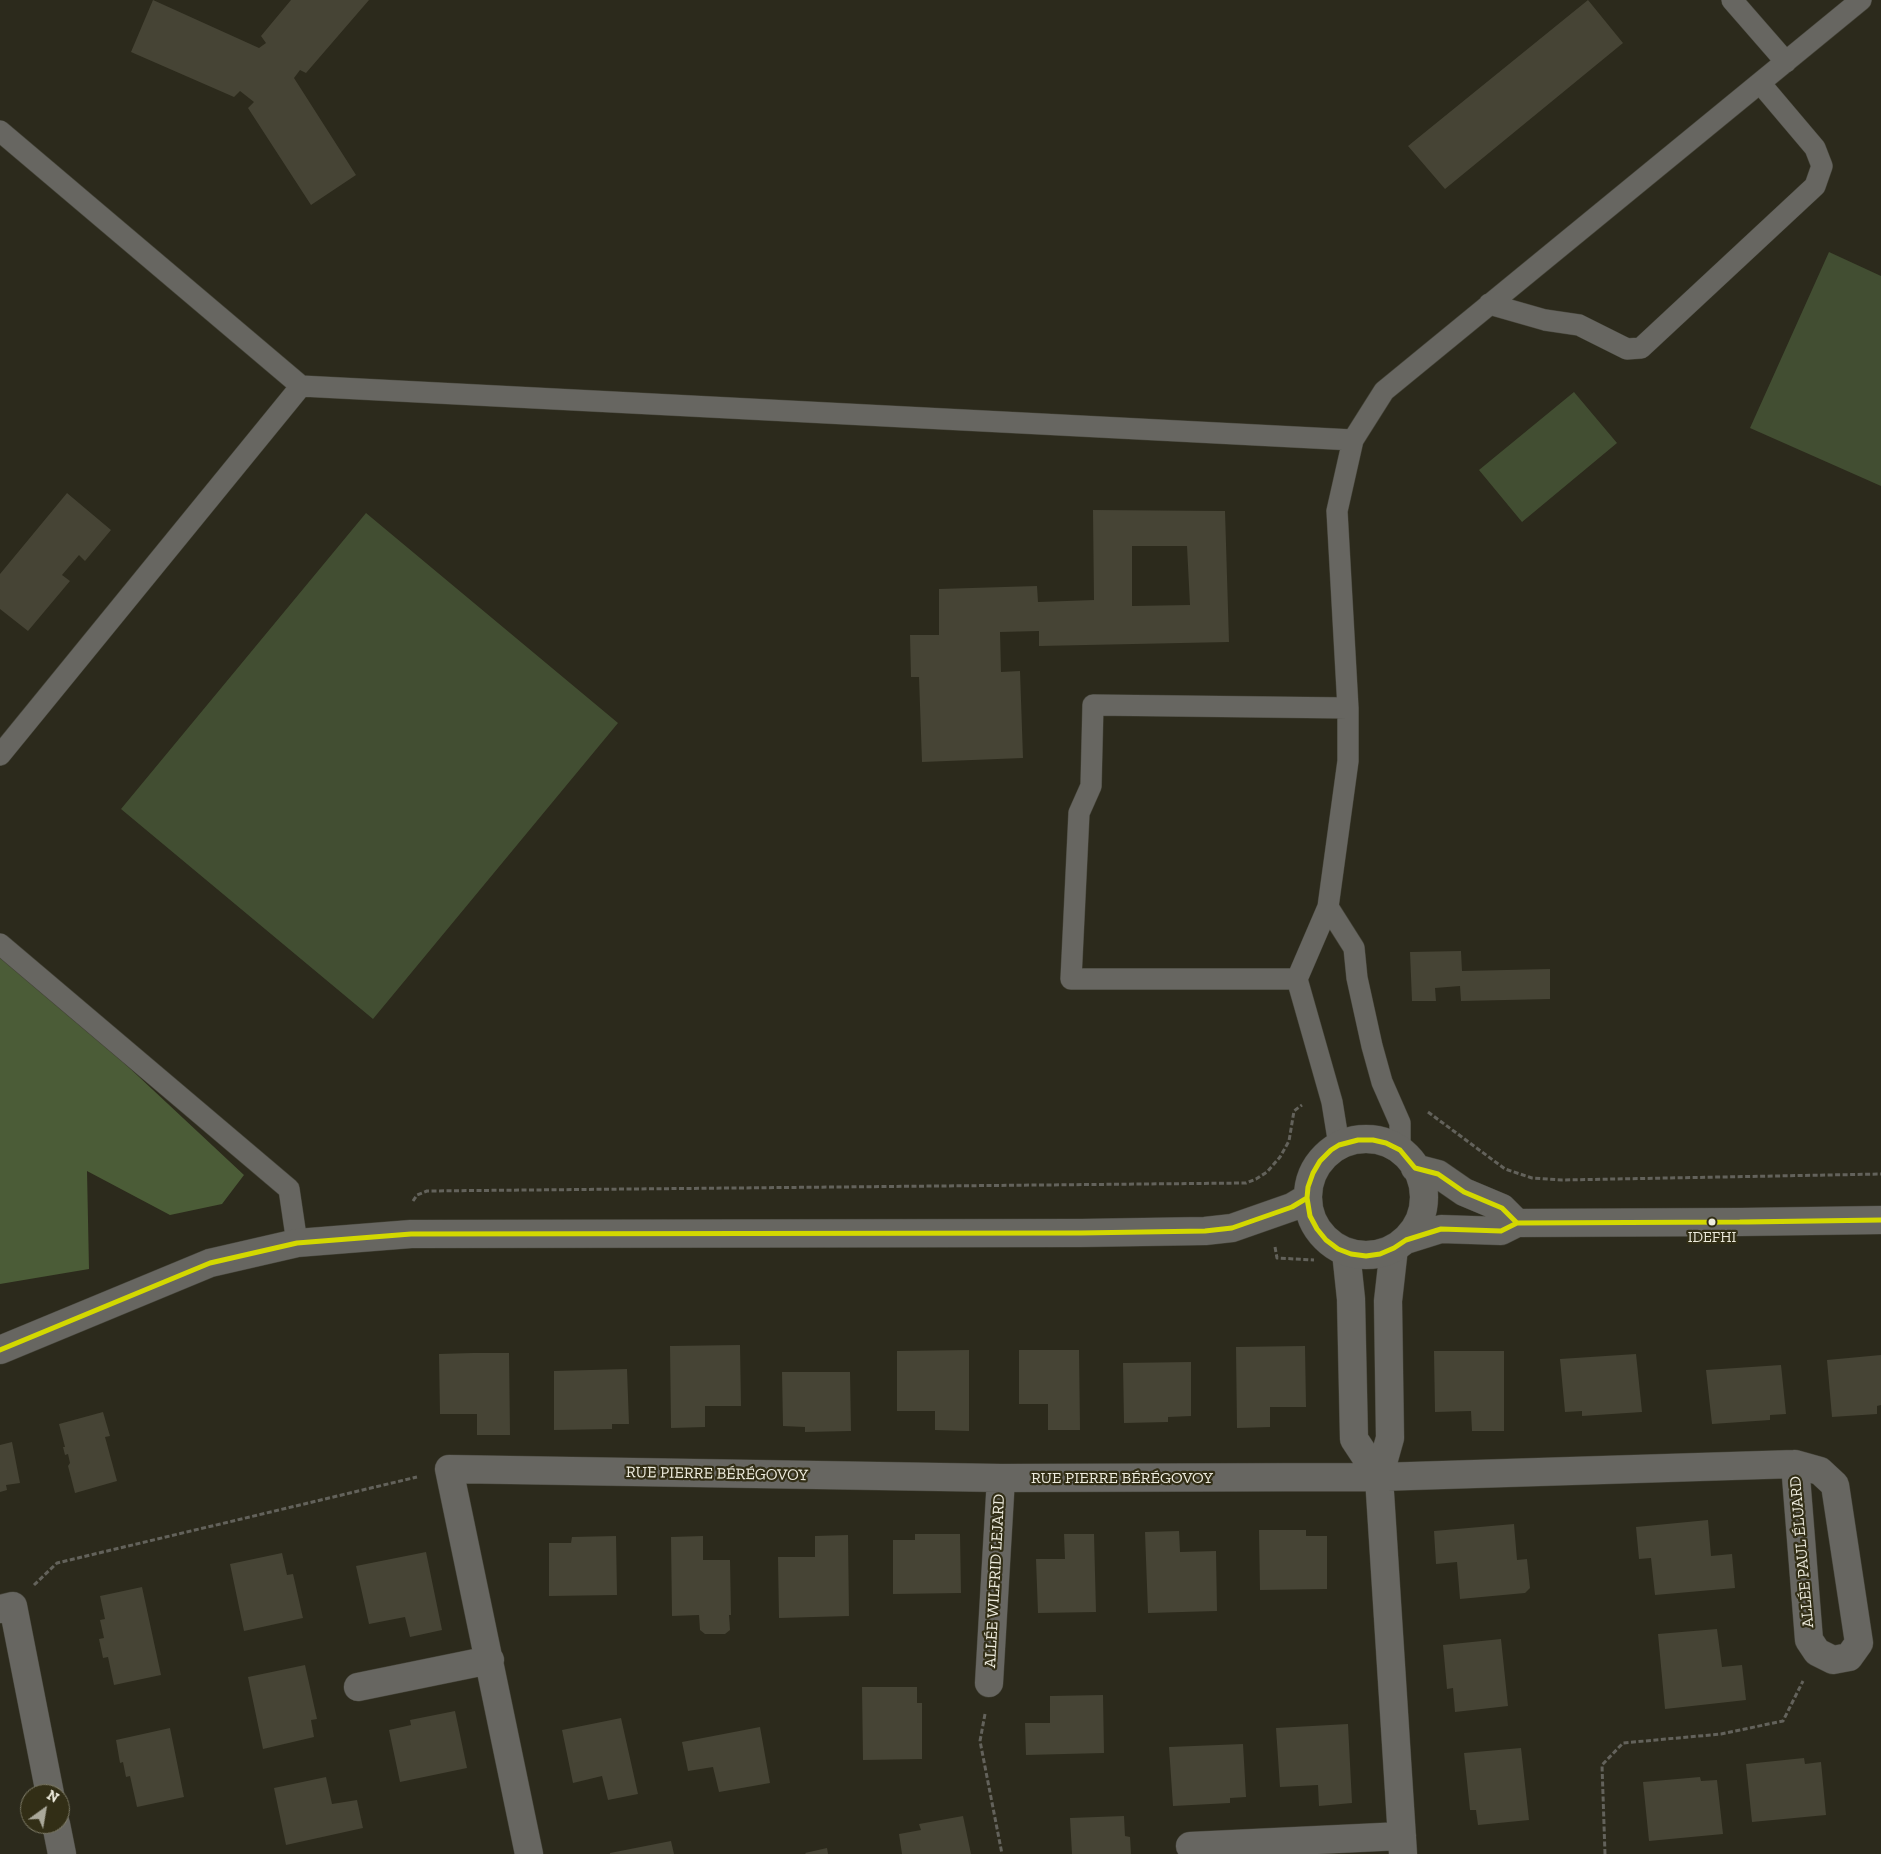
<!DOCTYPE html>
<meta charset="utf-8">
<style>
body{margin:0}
#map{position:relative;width:1881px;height:1854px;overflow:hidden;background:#2c2a1c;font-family:"Zilla Slab",serif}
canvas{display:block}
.north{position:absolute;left:20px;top:1784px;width:50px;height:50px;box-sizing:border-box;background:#322e16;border:1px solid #7d7a66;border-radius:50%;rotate:32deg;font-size:14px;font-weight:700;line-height:20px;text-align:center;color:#eeecde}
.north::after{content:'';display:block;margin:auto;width:18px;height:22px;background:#aaa89a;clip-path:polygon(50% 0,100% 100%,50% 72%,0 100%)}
</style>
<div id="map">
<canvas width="1881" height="1854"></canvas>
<div class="north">N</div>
</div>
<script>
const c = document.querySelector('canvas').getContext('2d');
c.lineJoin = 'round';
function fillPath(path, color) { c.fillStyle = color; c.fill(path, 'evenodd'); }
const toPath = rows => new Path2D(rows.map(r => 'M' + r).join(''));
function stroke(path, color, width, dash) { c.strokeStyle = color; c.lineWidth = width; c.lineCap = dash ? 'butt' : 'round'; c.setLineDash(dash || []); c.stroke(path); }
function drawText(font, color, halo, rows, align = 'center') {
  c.font = font + ' "Zilla Slab",serif'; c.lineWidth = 4.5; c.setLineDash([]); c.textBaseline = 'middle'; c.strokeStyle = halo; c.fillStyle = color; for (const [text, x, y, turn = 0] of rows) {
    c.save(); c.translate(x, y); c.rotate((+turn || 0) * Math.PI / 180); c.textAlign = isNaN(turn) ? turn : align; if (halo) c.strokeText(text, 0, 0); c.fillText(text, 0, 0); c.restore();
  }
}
fillPath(toPath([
 [1829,252,1881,276,1881,486,1750,428],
 [1574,392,1617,443,1522,522,1479,470],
 [366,513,618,723,373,1019,121,809]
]), '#424e32');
fillPath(toPath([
 [0,947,244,1175,222,1204,170,1215,87,1171,89,1269,0,1284]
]), '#4b5c37');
fillPath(toPath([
 [153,0,259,48,266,43,261,36,291,0,369,0,306,73,300,70,294,78,356,175,311,205,248,108,254,102,240,91,234,97,131,52],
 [1588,0,1623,43,1445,189,1408,146],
 [67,493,111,530,85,561,79,555,62,575,70,581,28,631,0,609,0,574],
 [1093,510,1225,511,1229,642,1039,646,1039,631,1000,632,1001,672,1020,671,1023,758,922,762,919,677,911,677,910,635,939,635,939,589,1037,586,1038,602,1094,600],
 [1132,546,1187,546,1190,605,1132,606],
 [1461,951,1462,971,1550,969,1550,999,1461,1001,1460,986,1435,988,1436,1001,1412,1001,1410,952],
 [740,1345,741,1406,705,1406,705,1427,671,1428,670,1346],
 [1305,1346,1306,1407,1270,1407,1270,1427,1237,1428,1236,1347],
 [969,1350,969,1431,935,1430,935,1411,897,1411,897,1351],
 [1019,1350,1079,1350,1080,1430,1048,1430,1048,1404,1019,1404],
 [1434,1351,1504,1351,1504,1431,1472,1431,1471,1411,1435,1412],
 [473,1353,509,1353,510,1435,477,1435,477,1414,440,1414,439,1354],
 [1636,1354,1642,1412,1582,1416,1582,1411,1565,1412,1560,1359],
 [1881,1355,1881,1405,1877,1406,1877,1414,1832,1417,1827,1360],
 [1191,1362,1191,1416,1168,1417,1168,1422,1124,1423,1123,1363],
 [1781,1365,1786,1414,1770,1415,1770,1420,1712,1424,1706,1370],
 [627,1369,629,1424,612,1424,612,1429,554,1430,554,1371],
 [782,1372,850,1372,851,1431,805,1432,805,1427,783,1426],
 [103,1412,110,1436,105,1437,117,1481,75,1493,68,1466,70,1463,68,1454,65,1455,63,1447,65,1447,59,1424],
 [12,1442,20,1483,6,1485,7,1490,0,1492,0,1445],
 [1708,1520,1711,1556,1732,1554,1735,1588,1655,1595,1651,1558,1639,1559,1636,1527],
 [1514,1524,1517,1560,1527,1559,1530,1588,1525,1593,1460,1599,1457,1562,1436,1564,1434,1531],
 [1259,1530,1306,1530,1306,1536,1327,1536,1327,1589,1260,1590],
 [1179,1531,1180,1552,1216,1551,1217,1611,1148,1613,1145,1532],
 [915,1534,960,1534,961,1593,893,1594,893,1540,915,1540],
 [1064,1534,1094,1534,1096,1612,1038,1613,1036,1559,1065,1559],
 [848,1535,849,1616,779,1618,778,1557,815,1557,815,1536],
 [616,1536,617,1595,549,1596,549,1543,571,1543,572,1537],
 [703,1536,703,1560,730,1560,731,1615,729,1615,730,1630,725,1634,705,1634,700,1630,699,1615,672,1616,671,1537],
 [426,1552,442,1630,410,1637,405,1617,369,1624,356,1566],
 [282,1553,287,1575,293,1574,303,1618,244,1631,230,1564],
 [142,1587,161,1675,114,1685,108,1657,103,1658,99,1639,104,1638,100,1620,105,1619,100,1596],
 [1717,1629,1722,1667,1742,1665,1746,1700,1665,1709,1658,1634],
 [1501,1639,1508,1706,1455,1712,1453,1688,1447,1689,1443,1645],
 [305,1665,317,1719,311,1720,314,1737,263,1749,248,1677],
 [862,1687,917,1687,917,1703,922,1703,922,1759,863,1760],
 [1103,1695,1104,1753,1026,1755,1025,1723,1050,1723,1050,1696],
 [455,1711,467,1768,400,1782,389,1730,411,1725,410,1720],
 [621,1718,638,1794,608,1800,602,1776,573,1783,562,1730],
 [1348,1724,1352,1803,1319,1806,1318,1785,1280,1787,1276,1728],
 [760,1727,770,1783,719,1792,713,1767,688,1771,682,1742],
 [170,1728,184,1797,137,1807,130,1776,126,1777,123,1762,120,1763,116,1740],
 [1243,1744,1246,1797,1230,1798,1230,1803,1173,1806,1169,1747],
 [1521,1748,1529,1820,1478,1825,1476,1810,1470,1810,1464,1753],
 [1804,1758,1805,1764,1821,1762,1826,1815,1752,1822,1746,1764],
 [326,1777,332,1804,357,1800,363,1828,286,1845,274,1788],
 [1700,1777,1701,1781,1717,1780,1723,1834,1649,1841,1643,1782],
 [963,1816,971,1854,902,1854,899,1834,921,1830,919,1824],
 [1124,1816,1125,1836,1130,1837,1131,1854,1072,1854,1070,1818],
 [671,1841,674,1854,610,1854,610,1853],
 [827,1848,828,1854,806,1854,805,1853]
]), '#464435');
const service = toPath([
 [1732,0,1786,62],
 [0,131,301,386],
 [1489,304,1545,320,1579,325,1627,349,1641,348,1815,186,1822,166,1815,148,1760,83],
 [0,755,301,386,1353,440],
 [1328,907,1354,948,1357,978,1372,1046,1382,1082,1400,1123,1400,1150],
 [0,944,289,1189,297,1243],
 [1297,979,1071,979,1079,813,1091,786,1093,705,1348,708],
 [1339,1145,1332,1102,1297,979,1328,907,1348,761,1348,708,1337,511,1353,440,1384,391,1861,0]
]);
const minor = toPath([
 [1394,1248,1388,1301,1390,1438,1379,1477,1403,1854],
 [1346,1252,1351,1299,1354,1439,1379,1477],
 [0,1609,13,1606,50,1794],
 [989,1683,1001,1478],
 [358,1687,490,1660],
 [56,1824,62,1854],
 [1190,1846,1402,1836],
 [529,1854,449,1469,1001,1478,1379,1477,1795,1464,1820,1471,1835,1485,1859,1643,1849,1657,1833,1660,1817,1652,1809,1640,1795,1464]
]);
const tertiary = toPath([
 '1308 1197a58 58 0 1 1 116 0a58 58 0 1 1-116 0Z',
 [1415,1168,1438,1174,1464,1192,1502,1208,1517,1223],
 [1406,1240,1441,1229,1501,1231,1517,1223,1740,1222,1881,1220],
 [0,1350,210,1263,297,1243,411,1234,1081,1233,1205,1231,1232,1228,1292,1207,1307,1198]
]);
stroke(service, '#454439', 22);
stroke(minor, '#454439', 29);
stroke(tertiary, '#454439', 29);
stroke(toPath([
 [1428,1112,1505,1169,1532,1178,1562,1180,1881,1174],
 [413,1201,417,1195,427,1191,1246,1183,1256,1179,1267,1172,1280,1157,1289,1141,1294,1111,1302,1105],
 [1275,1247,1277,1258,1314,1260],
 [34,1585,57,1563,417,1477],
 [985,1714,980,1741,1002,1854],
 [1605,1854,1602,1765,1623,1743,1721,1734,1783,1721,1803,1681]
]), '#63625b', 3, [5, 2.5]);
stroke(service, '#676661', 21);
stroke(minor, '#676661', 28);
stroke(tertiary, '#676661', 28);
stroke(toPath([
 [1358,1140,1373,1140,1386,1143,1400,1150,1415,1168,1438,1174,1464,1192,1502,1208,1517,1223,1501,1231,1441,1229,1406,1240,1394,1248,1380,1254,1366,1256,1351,1254,1338,1249,1326,1240,1317,1229,1310,1216,1307,1198,1308,1187,1313,1173,1320,1161,1331,1150,1339,1145,1358,1140],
 [1881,1220,1748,1222,1740,1222,1881,1220],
 [1517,1223,1740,1222],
 [0,1350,210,1263,297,1243,411,1234,1081,1233,1205,1231,1232,1228,1292,1207,1307,1198]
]), '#d3d800', 5);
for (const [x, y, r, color] of [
 [1712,1222,4.5,"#eeecde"]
]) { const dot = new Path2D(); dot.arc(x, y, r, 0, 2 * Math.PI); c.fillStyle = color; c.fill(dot); stroke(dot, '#322e16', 2); }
drawText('15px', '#eeecde', '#322e16', [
 ["IDEFHI",1712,1238]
]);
drawText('16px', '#eeecde', '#322e16', [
 ["RUE PIERRE BÉRÉGOVOY",717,1474,1],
 ["RUE PIERRE BÉRÉGOVOY",1122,1478],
 ["ALLÉE PAUL ÉLUARD",1802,1552,-95],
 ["ALLÉE WILFRID LEJARD",995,1581,-87]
]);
</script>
